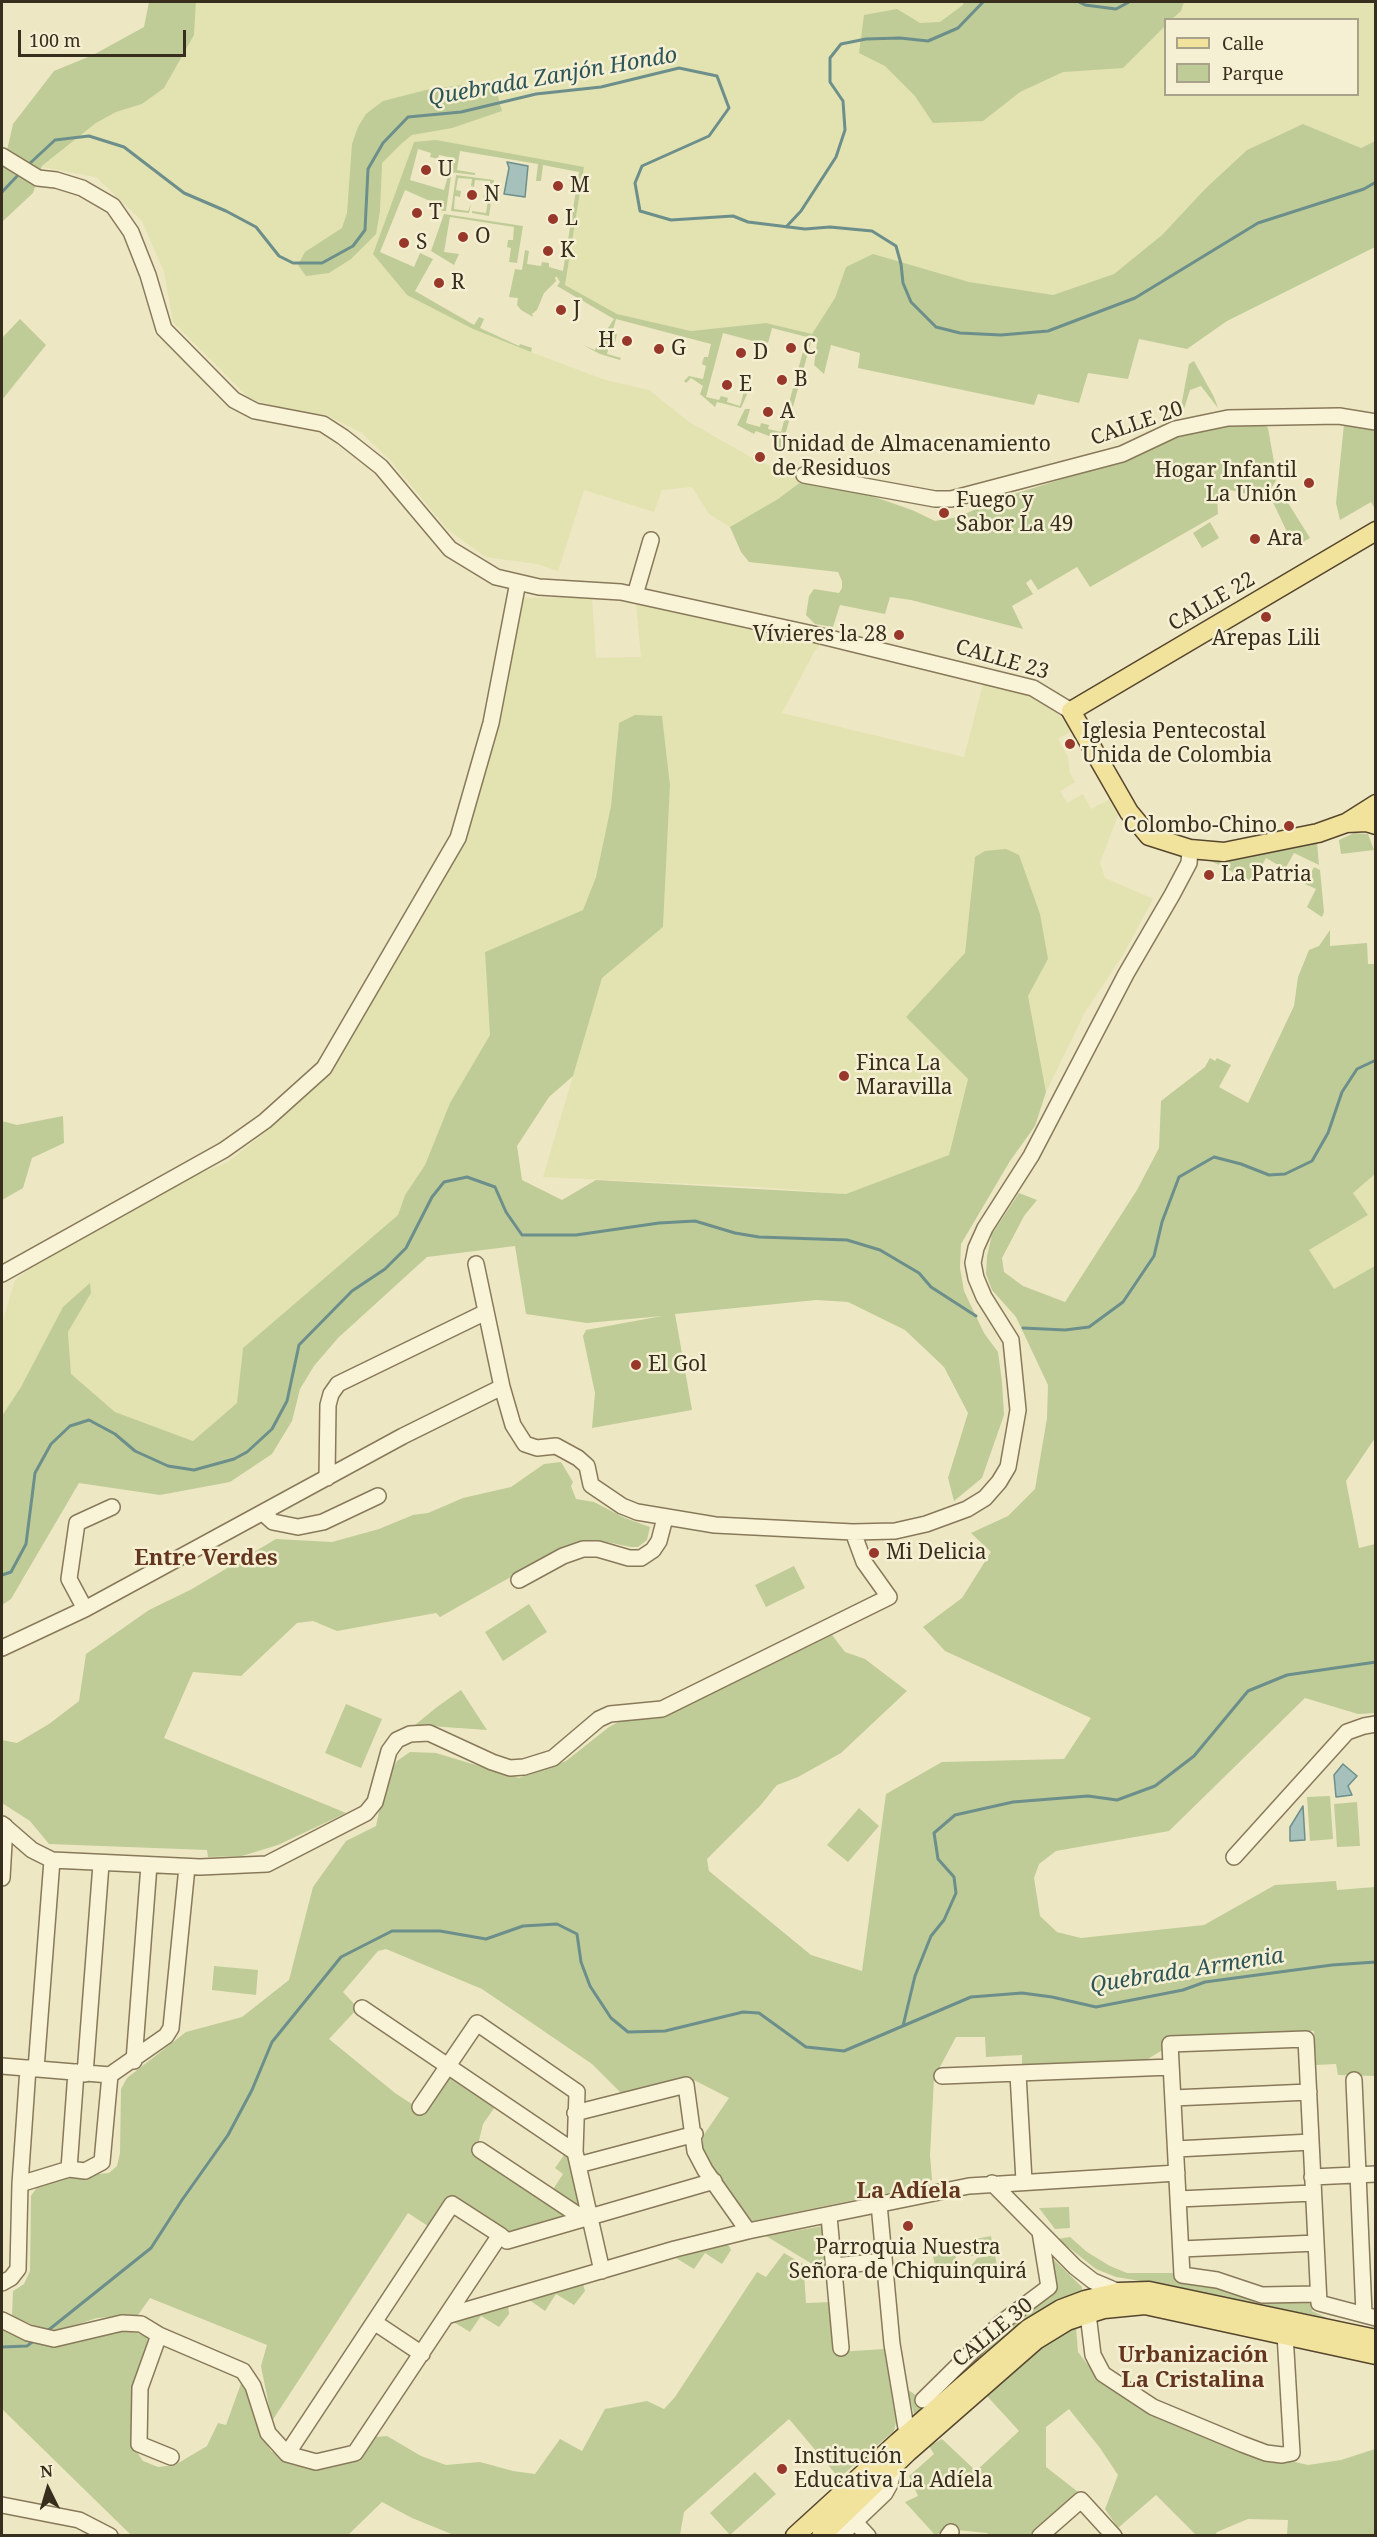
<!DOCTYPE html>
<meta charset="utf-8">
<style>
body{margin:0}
#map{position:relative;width:1377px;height:2537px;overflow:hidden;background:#eee7c3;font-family:"Noto Serif",serif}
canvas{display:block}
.frame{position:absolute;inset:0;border:3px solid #382e1e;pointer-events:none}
.legend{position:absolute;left:1164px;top:18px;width:195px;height:78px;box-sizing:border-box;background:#f5f0d3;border:2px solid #a9a28b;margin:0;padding:8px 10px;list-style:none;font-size:18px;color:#382e1e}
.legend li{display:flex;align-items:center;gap:12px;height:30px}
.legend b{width:30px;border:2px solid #a9a28b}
.north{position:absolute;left:18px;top:2459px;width:60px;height:60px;-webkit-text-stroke:4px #f5f0d3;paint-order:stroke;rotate:355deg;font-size:16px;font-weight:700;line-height:24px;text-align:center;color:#382e1e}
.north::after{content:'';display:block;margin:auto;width:21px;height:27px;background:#382e1e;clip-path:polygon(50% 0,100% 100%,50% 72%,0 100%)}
.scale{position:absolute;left:18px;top:30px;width:168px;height:27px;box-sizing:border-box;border:3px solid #382e1e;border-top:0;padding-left:8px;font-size:18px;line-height:21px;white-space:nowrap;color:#382e1e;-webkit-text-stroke:4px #f5f0d3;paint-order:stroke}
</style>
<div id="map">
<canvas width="1377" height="2537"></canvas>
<div class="frame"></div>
<ul class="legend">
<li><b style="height:8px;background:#f1e29c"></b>Calle</li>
<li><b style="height:16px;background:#bfcc97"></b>Parque</li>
</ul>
<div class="north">N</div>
<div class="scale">100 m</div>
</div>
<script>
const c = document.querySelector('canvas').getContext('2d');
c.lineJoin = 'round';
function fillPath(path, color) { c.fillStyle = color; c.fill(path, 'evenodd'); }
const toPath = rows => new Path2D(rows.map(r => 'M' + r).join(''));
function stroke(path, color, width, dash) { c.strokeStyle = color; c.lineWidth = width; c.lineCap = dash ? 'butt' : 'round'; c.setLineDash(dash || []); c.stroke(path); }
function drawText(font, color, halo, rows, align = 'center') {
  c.font = font + ' "Noto Serif",serif'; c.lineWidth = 5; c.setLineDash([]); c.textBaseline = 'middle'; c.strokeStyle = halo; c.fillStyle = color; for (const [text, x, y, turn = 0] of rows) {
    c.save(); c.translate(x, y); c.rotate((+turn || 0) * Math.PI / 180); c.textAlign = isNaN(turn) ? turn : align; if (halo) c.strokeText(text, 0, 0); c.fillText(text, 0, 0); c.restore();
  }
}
fillPath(toPath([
 [196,2,1375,2,1375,141,1361,148,1303,124,1247,150,1206,188,1162,235,1114,274,1053,295,846,267,835,298,812,334,766,323,691,331,617,314,565,285,584,167,414,142,373,254,407,295,473,329,531,352,605,380,649,390,689,422,749,456,802,481,778,499,730,527,709,514,692,487,662,490,654,512,584,490,558,571,537,564,486,557,448,530,391,461,362,433,326,415,289,411,249,398,173,322,164,272,142,221,96,177,42,167,96,123,116,112,143,104,194,35],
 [1166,20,1358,20,1358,94,1166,94],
 [592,597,596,658,641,657,636,602,821,644,814,652,782,713,964,757,983,684,1033,697,1067,721,1072,731,1058,739,1068,757,1070,773,1075,782,1060,791,1067,803,1083,794,1091,809,1110,799,1118,815,1100,863,1105,878,1153,899,1123,955,1085,1012,1046,1092,1028,996,1048,959,975,857,965,954,906,1017,968,1079,949,1155,846,1194,758,1187,543,1177,602,978,663,927,670,785,662,716,619,723,611,806,596,877,583,910,485,952,490,1035,450,1103,425,1165,405,1195,398,1215,243,1348,237,1403,193,1441,115,1412,71,1375,68,1332,91,1293,2,1416,2,1324,15,1280,72,1235,156,1192,228,1162,268,1130,325,1075,347,1045,439,889,463,841,483,781,501,702,519,598],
 [1375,1174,1375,1266,1334,1289,1309,1250,1368,1215,1352,1193]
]), '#e3e2b1');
fillPath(toPath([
 [149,2,196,2,194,35,164,88,142,104,116,112,96,123,42,166,33,193,2,222,2,161,5,159,13,124,54,71,93,55,144,27],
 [964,2,1184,2,1181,11,1172,19,1166,20,1165,26,1123,68,1063,72,1020,92,983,121,933,123,915,96,885,66,859,53,864,15,897,9,920,23,940,22,963,5],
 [483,82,497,93,502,111,452,128,412,135,402,143,382,163,380,211,376,234,351,259,329,273,306,276,298,265,305,252,342,228,347,213,352,144,358,127,366,114,383,101,426,90],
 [1303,124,1361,148,1375,141,1375,247,1227,321,1187,349,1139,339,1128,379,1088,373,1079,403,1038,394,1034,405,858,368,860,353,831,345,824,374,814,365,817,343,811,342,784,439,792,447,786,445,782,450,778,447,775,452,779,439,776,434,769,436,756,431,754,434,737,425,745,409,750,409,746,423,760,427,761,423,769,425,768,429,781,432,807,337,772,328,768,343,762,341,757,358,754,357,757,342,723,333,706,397,719,400,721,396,728,398,727,402,740,406,744,391,748,392,741,408,717,402,715,407,700,394,703,386,691,378,686,383,684,381,689,376,703,379,706,366,702,364,704,357,708,357,711,344,616,319,612,333,617,334,615,342,610,341,607,354,621,358,620,360,600,354,583,345,595,350,602,338,599,336,602,329,606,331,614,319,557,286,560,282,557,277,555,277,556,281,544,293,537,310,532,314,533,317,521,310,517,305,518,298,509,297,515,269,522,270,525,250,529,251,527,264,541,266,542,262,549,263,549,267,563,271,579,172,543,165,541,181,536,181,538,164,460,151,457,170,475,173,475,175,449,172,453,158,439,155,438,159,430,157,431,153,418,149,410,180,444,190,448,176,451,176,446,211,442,211,439,205,405,190,380,252,414,267,420,253,433,259,415,291,474,325,479,317,484,319,480,328,519,346,520,344,532,348,531,352,473,329,407,295,373,254,414,142,436,140,584,167,565,285,617,314,691,331,766,323,812,334,835,298,846,267,873,254,969,282,1053,295,1114,274,1162,235,1206,188,1247,150],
 [456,175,494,180,489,216,472,213,472,211,486,213,488,200,483,200,484,195,488,195,490,181,475,180,474,187,471,186,472,179,458,178,456,190,461,191,460,197,455,196,454,209,468,211,471,204,469,213,451,211],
 [444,214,523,226,517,263,509,262,511,248,507,247,508,240,513,240,514,227,450,217,444,252,459,254,454,265,431,251],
 [20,319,46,345,2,400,2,338],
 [1194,361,1214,397,1218,408,1201,386,1190,390,1183,412,1180,412,1189,364],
 [1263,423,1268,428,1277,479,1265,498,1230,490,1217,497,1218,514,1090,587,1077,567,1038,590,1031,579,1026,583,1033,594,1012,606,1023,629,911,600,890,597,885,614,840,605,833,627,815,624,806,615,809,596,814,589,839,593,842,588,842,581,838,572,749,562,741,552,730,527,778,499,802,481,866,494,912,510,935,521,958,517,974,510,979,505,1123,460,1178,435,1228,424],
 [1344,424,1375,428,1375,509,1371,502,1340,520,1336,503],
 [1278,487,1310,538,1294,547,1271,498],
 [1210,522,1219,538,1202,548,1193,533],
 [635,715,662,716,670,785,663,927,602,978,573,1076,549,1097,517,1146,522,1180,562,1200,596,1180,846,1194,949,1155,968,1079,906,1017,965,953,975,857,985,851,1006,849,1019,855,1040,914,1048,959,1028,996,1046,1092,1035,1126,1010,1161,961,1244,960,1268,964,1291,984,1333,998,1352,1002,1382,1004,1415,982,1478,954,1501,948,1478,968,1413,944,1367,905,1330,848,1302,816,1300,675,1314,692,1410,592,1428,595,1393,583,1336,586,1330,662,1316,587,1323,526,1314,515,1246,427,1257,338,1338,314,1366,300,1389,292,1421,272,1454,230,1482,160,1495,79,1483,11,1599,2,1605,2,1416,21,1387,63,1307,90,1283,91,1293,68,1332,71,1374,115,1412,193,1441,237,1403,243,1348,398,1215,405,1195,425,1165,450,1103,490,1035,485,952,583,910,596,877,611,806,619,723],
 [1354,833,1368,834,1374,850,1341,854,1339,840],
 [1317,842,1319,865,1294,853,1285,869,1266,858,1253,882,1207,859,1226,861,1252,857,1265,851],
 [1314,867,1320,870,1324,912,1322,917,1307,907,1316,889,1305,884],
 [1330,930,1330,946,1367,943,1368,964,1376,964,1375,1174,1353,1193,1368,1215,1309,1250,1334,1289,1375,1266,1375,1438,1346,1481,1359,1548,1375,1544,1375,1713,1358,1714,1305,1698,1169,1831,1056,1851,1039,1864,1034,1878,1040,1916,1057,1932,1081,1938,1204,1925,1275,1885,1336,1881,1337,1890,1375,1887,1375,2076,1338,2075,1336,2064,1316,2065,1314,2031,1166,2036,1166,2048,1141,2063,1022,2067,1022,2055,986,2057,985,2037,956,2037,934,2078,930,2155,932,2180,903,2190,752,2221,711,2167,703,2149,703,2136,729,2098,688,2077,624,2096,592,2064,482,1989,386,1949,378,1951,343,1992,358,2008,329,2039,395,2093,415,2106,448,2073,497,2104,483,2124,476,2153,572,2217,504,2234,449,2199,431,2228,408,2213,272,2421,261,2366,267,2345,150,2298,138,2315,97,2318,63,2329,45,2330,12,2316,13,2291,24,2284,30,2271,31,2196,37,2187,46,2179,109,2173,117,2166,120,2153,121,2089,127,2078,186,2032,242,2017,289,1980,313,1887,346,1841,376,1826,386,1779,397,1761,410,1752,436,1753,519,1778,566,1761,609,1727,620,1721,664,1717,832,1635,845,1652,865,1659,907,1691,841,1753,798,1777,777,1785,760,1806,707,1859,709,1871,811,1955,862,1971,886,1794,942,1762,1064,1759,1091,1718,945,1651,923,1627,962,1598,991,1552,971,1533,1008,1516,1035,1489,1047,1418,1048,1385,1016,1317,992,1290,986,1274,987,1256,992,1234,1019,1193,1037,1200,1024,1216,1002,1258,1004,1272,1023,1286,1065,1302,1137,1190,1159,1148,1161,1101,1205,1067,1210,1058,1215,1061,1217,1058,1231,1065,1219,1087,1248,1103,1294,1006,1298,977,1309,950,1319,946],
 [63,1116,64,1143,32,1158,23,1188,2,1200,2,1121,17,1125],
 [561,1462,573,1482,571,1486,576,1499,594,1502,625,1518,650,1527,647,1540,638,1547,631,1547,597,1540,572,1546,516,1574,440,1617,436,1613,337,1631,313,1621,297,1623,241,1676,193,1672,164,1738,346,1813,278,1845,242,1856,208,1857,207,1850,49,1844,30,1821,2,1803,2,1740,17,1743,49,1724,79,1701,86,1654,149,1610,192,1589,276,1539,332,1542,379,1529,413,1515,428,1513,463,1498,511,1487,544,1464],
 [794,1566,805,1588,766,1607,755,1585],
 [529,1604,547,1632,503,1661,485,1632],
 [461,1690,487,1730,415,1725,437,1707],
 [346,1704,382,1719,361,1768,325,1753],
 [1330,1796,1333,1839,1310,1841,1307,1797],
 [1357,1802,1360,1846,1337,1847,1334,1804],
 [859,1808,879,1826,848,1862,827,1845],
 [214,1966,258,1970,256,1995,212,1990],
 [567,2151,573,2155,584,2212,552,2191,563,2174,555,2168],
 [1069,2207,1070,2228,1055,2229,1039,2208],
 [823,2226,827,2269,822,2270,766,2236],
 [991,2236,994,2253,971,2256,967,2252,971,2245,970,2240],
 [1070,2237,1087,2252,1110,2266,1127,2273,1176,2273,1311,2299,1312,2311,1327,2318,1325,2320,1260,2306,1178,2287,1116,2277,1096,2269,1058,2239],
 [953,2243,957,2265,936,2269,931,2248],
 [728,2244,731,2250,722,2264,705,2253,694,2269,676,2258],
 [784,2253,815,2271,804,2274,806,2303,833,2302,838,2352,884,2349,896,2422,894,2431,839,2478,789,2419,684,2512,680,2535,454,2535,412,2518,382,2502,348,2535,131,2535,2,2409,2,2330,35,2343,51,2346,82,2341,98,2333,124,2331,137,2333,148,2338,137,2386,132,2445,143,2461,158,2467,175,2465,207,2446,218,2423,226,2425,243,2378,264,2440,271,2451,292,2465,310,2468,333,2467,354,2462,375,2437,387,2436,421,2456,446,2465,480,2462,513,2471,535,2474,560,2439,582,2451,605,2409,647,2401,664,2409,675,2397,757,2272,766,2277],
 [1048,2254,1082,2287,1082,2291,1055,2303,914,2414,907,2389,917,2396,1005,2325,1054,2289],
 [995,2255,998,2271,973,2276,972,2265,977,2258],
 [583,2284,585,2291,574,2305,556,2294,545,2311,528,2299],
 [508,2305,509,2314,499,2327,481,2316,470,2332,452,2321],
 [1076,2327,1078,2352,1088,2365,1112,2387,1287,2457,1291,2461,1308,2465,1341,2460,1375,2449,1375,2535,1287,2535,1288,2520,1248,2519,1217,2532,1215,2535,1196,2535,1156,2495,1118,2528,1105,2509,1118,2475,1100,2448,1069,2409,1046,2427,1046,2467,1082,2495,1034,2535,990,2535,987,2533,947,2529,935,2535,905,2502,918,2496,909,2476,934,2454,929,2446,942,2439,976,2471,1019,2431,987,2396,1043,2347],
 [755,2472,776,2494,730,2535,710,2513]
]), '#bfcc97');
const water = toPath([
 [507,162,528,166,525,197,504,194,509,168,507,162],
 [1343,1764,1357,1776,1348,1786,1352,1795,1336,1797,1334,1775,1343,1764],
 [1303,1806,1305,1840,1290,1841,1290,1827,1303,1806]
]);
fillPath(water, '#a6c1bc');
stroke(water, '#6c8f8b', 1.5);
stroke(toPath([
 [1079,2,1085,5,1116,9,1129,2],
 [27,166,55,140,89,136,124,147,184,193,226,211,256,227,279,256,293,263,322,263,353,246,365,230,368,169,383,143,408,117,461,112,536,94,601,87,679,68,717,76,729,108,709,136,642,166,635,183,640,211,671,220,733,216,748,222,805,229,830,227,872,231,896,246,901,264,903,283,911,302,936,327,960,333,1001,335,1048,331,1135,298,1258,223,1364,189,1376,182],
 [2,192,20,173],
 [786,227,801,211,836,157,845,130,843,101,830,82,830,58,841,44,866,39,900,38,928,41,958,28,983,2],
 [1023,1328,1065,1330,1089,1327,1123,1302,1154,1256,1162,1222,1179,1177,1214,1157,1241,1164,1269,1175,1285,1174,1312,1161,1328,1133,1342,1092,1357,1069,1376,1060],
 [2,1575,11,1572,26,1544,35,1473,51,1444,70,1426,89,1420,115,1434,135,1451,168,1466,194,1470,234,1459,247,1452,272,1429,287,1401,299,1345,352,1291,385,1269,406,1248,432,1197,444,1182,467,1177,495,1187,506,1212,522,1235,576,1235,659,1223,695,1221,735,1233,759,1237,847,1240,880,1250,919,1273,931,1287,976,1316],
 [903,2026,915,1976,931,1936,944,1920,956,1893,954,1877,938,1859,934,1833,955,1815,1013,1802,1088,1796,1117,1800,1155,1786,1194,1756,1248,1691,1287,1675,1376,1662],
 [46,2332,151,2248,182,2200,228,2135,252,2090,272,2042,341,1957,392,1931,440,1931,486,1939,523,1926,557,1924,577,1934,581,1962,590,1986,611,2018,628,2032,665,2031,743,2012,759,2013,806,2047,844,2051,971,1997,1022,1993,1052,1997,1096,2007,1183,1990,1205,1982,1332,1965,1376,1962],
 [2,2347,27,2346,36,2339]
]), '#6c8f8b', 3);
const minor = toPath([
 [2,156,38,178,56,180,82,188,113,206,131,232,148,275,164,329,234,400,255,411,323,424,343,437,381,467,450,549,496,577,539,587,621,592,813,634,1033,688,1071,711],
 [804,475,935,499,951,499,1122,454,1175,429,1228,418,1339,416,1376,422],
 [635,595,651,540],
 [476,1264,502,1387],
 [2,1274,224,1150,265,1121,324,1068,458,838,491,723,518,582],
 [327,1478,328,1405,331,1394,338,1384,486,1312],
 [263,1513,273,1522,298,1527,323,1522,378,1496],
 [519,1580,563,1556,583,1549,598,1549,629,1558,641,1558,653,1550,659,1541,665,1518],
 [85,1609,69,1579,77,1523,112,1507],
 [2,1648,85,1609,403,1436,502,1387,513,1425,525,1444,537,1448,556,1446,578,1458,587,1466,591,1485,622,1506,637,1512,715,1525,853,1532,895,1531,926,1524,967,1509,985,1498,999,1482,1008,1467,1018,1410,1011,1340,984,1297,976,1278,973,1263,976,1248,985,1228,1031,1156,1126,974,1172,895,1189,863,1190,849],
 [2,1824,32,1850,52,1860,200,1867,267,1864,366,1813,375,1802,389,1751,397,1740,410,1734,429,1733,492,1762,510,1768,524,1767,553,1758,599,1719,610,1714,662,1709,889,1597,864,1562,853,1532],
 [1234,1857,1347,1732,1364,1726,1376,1724],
 [2,1878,5,1826],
 [362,2008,575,2152],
 [134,2061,149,1865],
 [2,2066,110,2075,166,2036,171,2028,187,1867],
 [36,2069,52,1860],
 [85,2074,101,1864],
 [1018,2074,1024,2181],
 [942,2076,1171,2067],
 [1354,2080,1364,2314],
 [1173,2098,1309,2092],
 [420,2107,477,2023,577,2092,575,2152,602,2271],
 [575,2113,686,2085,695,2151,705,2170,748,2231],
 [1176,2149,1311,2142],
 [480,2150,584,2219],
 [578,2165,695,2134],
 [69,2169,76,2072],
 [1312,2177,1376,2174],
 [992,2183,1075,2267,1093,2281,1119,2292],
 [20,2184,28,2068],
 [1178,2199,1313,2193],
 [879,2204,892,2344,907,2434],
 [829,2216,841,2348],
 [500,2235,507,2241,714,2181],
 [1181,2249,1316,2243],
 [834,2266,884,2261],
 [2,2283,11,2278,18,2269,20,2184,69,2169,85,2171,102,2162,110,2075],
 [1318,2294,1262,2295,1217,2280,1182,2275,1170,2044,1306,2039,1319,2303,1376,2318],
 [1088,2314,1093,2355,1103,2374,1153,2407,1242,2444,1266,2453,1282,2455,1292,2453,1285,2334],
 [446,2316,675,2249,748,2231,969,2186,1177,2173],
 [2,2320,28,2333,54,2339,122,2323,141,2324,159,2335,243,2371,253,2386,268,2433,287,2454,316,2462,355,2453,500,2235,452,2204,287,2454],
 [374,2322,422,2354],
 [159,2335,140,2388,139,2444,171,2457],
 [923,2400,1001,2323,1049,2287,1040,2232],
 [2,2505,79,2520,110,2536],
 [855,2522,868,2536],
 [840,2536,885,2493,890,2484,895,2463],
 [948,2536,951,2532],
 [1040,2536,1081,2500,1114,2536]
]);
const major = toPath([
 [1376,531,1071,711,1129,812,1149,836,1190,849,1224,852,1318,833,1346,823,1376,804],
 [1346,823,1366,822,1376,825],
 [795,2536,898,2442,1028,2329,1061,2309,1085,2300,1119,2292,1149,2291,1376,2339],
 [821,2536,908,2452,1036,2340,1067,2321,1088,2314,1104,2309,1145,2305,1376,2355]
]);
stroke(minor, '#88795a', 18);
stroke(major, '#56462e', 21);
stroke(minor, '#f9f3d7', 15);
stroke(major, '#f1e29c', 18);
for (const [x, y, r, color] of [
 [426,170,6,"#97382a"],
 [558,186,6,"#97382a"],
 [472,195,6,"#97382a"],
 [417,213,6,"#97382a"],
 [553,219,6,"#97382a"],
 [463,237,6,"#97382a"],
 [404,243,6,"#97382a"],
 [548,251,6,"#97382a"],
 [439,283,6,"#97382a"],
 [561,310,6,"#97382a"],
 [627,341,6,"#97382a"],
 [791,348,6,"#97382a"],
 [659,349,6,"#97382a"],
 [741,353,6,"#97382a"],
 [782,380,6,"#97382a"],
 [727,385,6,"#97382a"],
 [768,412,6,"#97382a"],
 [760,457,6,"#97382a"],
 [1309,483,6,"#97382a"],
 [944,513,6,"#97382a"],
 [1255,539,6,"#97382a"],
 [1266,617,6,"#97382a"],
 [899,635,6,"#97382a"],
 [1070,744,6,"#97382a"],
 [1289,826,6,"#97382a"],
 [1209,875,6,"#97382a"],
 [844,1076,6,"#97382a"],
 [636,1365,6,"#97382a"],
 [874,1553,6,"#97382a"],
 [908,2226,6,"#97382a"],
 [782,2469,6,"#97382a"]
]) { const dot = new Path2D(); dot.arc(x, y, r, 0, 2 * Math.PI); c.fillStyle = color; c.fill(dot); stroke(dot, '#f5f0d3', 2); }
drawText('21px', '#382e1e', '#f5f0d3', [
 ["U",438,170],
 ["M",570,186],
 ["N",484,195],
 ["T",429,213],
 ["L",565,219],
 ["O",475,237],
 ["S",416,243],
 ["K",560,251],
 ["R",451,283],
 ["J",573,310],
 ["H",615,341,"right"],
 ["C",803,348],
 ["G",671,349],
 ["D",753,353],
 ["B",794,380],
 ["E",739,385],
 ["A",780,412],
 ["Unidad de Almacenamiento",772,445],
 ["de Residuos",772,469],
 ["Hogar Infantil",1297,471,"right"],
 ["La Unión",1297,495,"right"],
 ["Fuego y",956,501],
 ["Sabor La 49",956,525],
 ["Ara",1267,539],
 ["Vívieres la 28",887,635,"right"],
 ["Arepas Lili",1266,639,"center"],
 ["Iglesia Pentecostal",1082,732],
 ["Unida de Colombia",1082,756],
 ["Colombo-Chino",1277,826,"right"],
 ["La Patria",1221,875],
 ["Finca La",856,1064],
 ["Maravilla",856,1088],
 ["El Gol",648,1365],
 ["Mi Delicia",886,1553],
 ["Parroquia Nuestra",908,2248,"center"],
 ["Señora de Chiquinquirá",908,2272,"center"],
 ["Institución",794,2457],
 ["Educativa La Adíela",794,2481]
], 'left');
drawText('21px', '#382e1e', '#f5f0d3', [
 ["CALLE 20",1137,424,-19],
 ["CALLE 22",1212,602,-30],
 ["CALLE 23",1002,660,16],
 ["CALLE 30",993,2333,-39]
]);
drawText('italic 22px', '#2d5558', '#f5f0d3', [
 ["Quebrada Zanjón Hondo",553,77,-10],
 ["Quebrada Armenia",1187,1971,-9]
]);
drawText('bold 22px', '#65361e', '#f5f0d3', [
 ["Entre Verdes",206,1559],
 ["La Adíela",909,2192],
 ["Urbanización",1193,2356],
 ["La Cristalina",1193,2381]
]);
</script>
